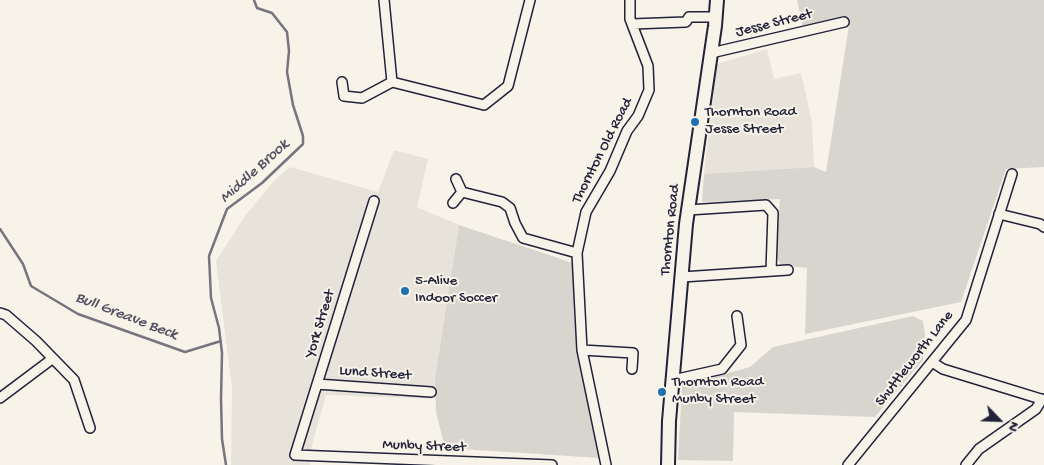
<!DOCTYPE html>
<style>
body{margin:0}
#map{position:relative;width:1044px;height:465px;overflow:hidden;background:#f7f3e8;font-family:"Gochi Hand",sans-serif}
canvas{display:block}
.north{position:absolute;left:974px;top:395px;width:50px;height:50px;-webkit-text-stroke:4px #f7f3e8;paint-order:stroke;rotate:114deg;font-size:14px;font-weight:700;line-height:20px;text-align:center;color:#22223b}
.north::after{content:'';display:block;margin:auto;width:18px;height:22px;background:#22223b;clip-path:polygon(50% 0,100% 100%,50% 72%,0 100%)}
</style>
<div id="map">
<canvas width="1044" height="465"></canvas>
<div class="north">N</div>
</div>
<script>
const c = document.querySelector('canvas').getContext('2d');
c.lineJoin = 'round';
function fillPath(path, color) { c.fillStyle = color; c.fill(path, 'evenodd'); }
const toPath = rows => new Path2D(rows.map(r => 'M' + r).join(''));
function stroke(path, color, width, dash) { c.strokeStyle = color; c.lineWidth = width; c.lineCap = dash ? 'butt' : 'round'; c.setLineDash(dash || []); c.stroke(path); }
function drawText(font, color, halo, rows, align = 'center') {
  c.font = font + ' "Gochi Hand",sans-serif'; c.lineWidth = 4; c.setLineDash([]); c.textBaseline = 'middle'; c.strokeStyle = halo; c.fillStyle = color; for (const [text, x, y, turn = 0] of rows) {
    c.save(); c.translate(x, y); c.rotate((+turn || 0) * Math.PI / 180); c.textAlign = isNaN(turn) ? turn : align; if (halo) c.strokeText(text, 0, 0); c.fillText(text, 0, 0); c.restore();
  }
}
fillPath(toPath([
 [767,49,774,79,801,73,812,122,814,167,704,174,717,64],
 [394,150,428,159,417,207,459,225,435,378,436,399,326,395,312,445,310,465,231,465,232,388,216,261,245,216,274,181,290,167,378,192]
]), '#e7e3db');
fillPath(toPath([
 [797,0,1044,0,1044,167,1006,169,961,302,805,334,807,268,781,265,776,257,780,199,702,202,704,174,814,167,826,172,850,19,803,28],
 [459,225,573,263,577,345,599,458,445,448,436,412,435,378],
 [913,316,923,321,925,333,923,360,875,417,734,412,733,461,678,460,682,386,750,367,773,347]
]), '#d8d5cf');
stroke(toPath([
 [0,229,23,264,31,286,78,314,185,352,221,341],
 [226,465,222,439,221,399,222,353,219,328,211,298,209,256,227,209,262,183,303,144,303,136,293,105,287,72,289,51,287,32,272,13,257,8,254,0]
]), '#76747f', 2.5);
const street = toPath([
 [384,0,392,82,484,105,508,86,530,0],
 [632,24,686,22,689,17,715,17],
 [711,53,844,22],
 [342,82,344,96,362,98,392,82],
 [456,179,462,192],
 [374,201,295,455,552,465],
 [453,203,462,192,502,202,510,208,515,223,523,238,577,253],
 [688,210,766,205,773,213,771,271],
 [999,214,1040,224,1044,227],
 [682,277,788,270],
 [0,313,6,315,36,341,74,380,90,428],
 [582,350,633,353,632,369],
 [932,362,943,369,1044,400],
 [673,380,722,369,741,345,737,316],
 [317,384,431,392],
 [0,398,52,359],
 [606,465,582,350,577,253,586,212,610,171,627,131,638,116,649,90,648,66,630,19,630,0],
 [848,465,966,320,1012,174],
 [966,465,979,449,1036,409,1042,399]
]);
const secondary = toPath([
 [668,465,669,421,686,224,715,26,717,0]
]);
stroke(street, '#22223b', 12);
stroke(secondary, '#22223b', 16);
stroke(street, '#f7f3e8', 9);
stroke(secondary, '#f7f3e8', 12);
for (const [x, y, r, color] of [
 [695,122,5,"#1f6fb2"],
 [405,291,5,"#1f6fb2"],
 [662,392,5,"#1f6fb2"]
]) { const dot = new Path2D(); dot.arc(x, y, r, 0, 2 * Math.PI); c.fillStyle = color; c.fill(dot); stroke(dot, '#f7f3e8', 2); }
drawText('15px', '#22223b', '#f7f3e8', [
 ["Jesse Street",774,24,-14],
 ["Thornton Old Road",603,151,-63],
 ["Thornton Road",671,230,-84],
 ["York Street",321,324,-73],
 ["Shuttleworth Lane",915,359,-52],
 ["Lund Street",375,374,4],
 ["Munby Street",424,447,2]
]);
drawText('15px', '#22223b', '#f7f3e8', [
 ["Thornton Road",705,113],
 ["Jesse Street",705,130],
 ["5-Alive",415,282],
 ["Indoor Soccer",415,299],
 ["Thornton Road",672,383],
 ["Munby Street",672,400]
], 'left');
drawText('italic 16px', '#535263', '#f7f3e8', [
 ["Middle Brook",255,172,-42],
 ["Bull Greave Beck",126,317,21]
]);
</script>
